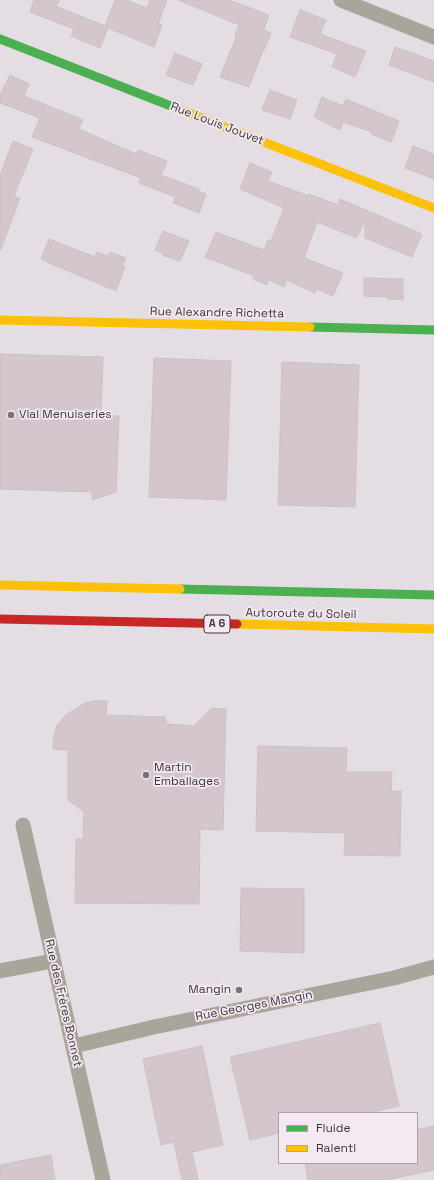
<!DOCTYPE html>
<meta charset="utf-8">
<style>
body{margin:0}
#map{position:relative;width:434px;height:1180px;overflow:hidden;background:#e4dee4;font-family:"Space Grotesk",sans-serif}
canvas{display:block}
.legend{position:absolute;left:278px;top:1112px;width:140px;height:52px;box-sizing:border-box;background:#f4e8f3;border:1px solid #aba2aa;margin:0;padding:5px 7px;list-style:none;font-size:12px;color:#3d383c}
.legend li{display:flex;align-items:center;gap:8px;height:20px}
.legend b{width:20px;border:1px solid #aba2aa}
</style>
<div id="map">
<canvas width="434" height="1180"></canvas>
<ul class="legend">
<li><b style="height:5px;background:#4caf50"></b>Fluide</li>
<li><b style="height:5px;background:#ffc107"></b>Ralenti</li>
</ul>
</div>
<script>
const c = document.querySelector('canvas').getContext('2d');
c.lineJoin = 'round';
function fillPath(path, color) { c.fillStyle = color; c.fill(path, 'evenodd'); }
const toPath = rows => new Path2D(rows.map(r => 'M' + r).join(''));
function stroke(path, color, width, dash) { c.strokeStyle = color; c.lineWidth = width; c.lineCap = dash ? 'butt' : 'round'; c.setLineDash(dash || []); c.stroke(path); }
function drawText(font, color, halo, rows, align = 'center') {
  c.font = font + ' "Space Grotesk",sans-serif'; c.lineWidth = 3.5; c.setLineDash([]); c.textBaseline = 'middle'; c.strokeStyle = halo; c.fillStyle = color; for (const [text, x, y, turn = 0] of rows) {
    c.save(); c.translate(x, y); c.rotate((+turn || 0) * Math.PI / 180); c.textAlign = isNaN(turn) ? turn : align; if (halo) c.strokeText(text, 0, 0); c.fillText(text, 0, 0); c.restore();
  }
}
const building = toPath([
 [34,0,59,0,56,6,105,26,115,0,126,0,147,8,150,0,167,0,158,24,162,25,154,47,108,28,100,48,71,36,74,29,30,12,34,0],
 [178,0,229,0,269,15,264,30,271,33,264,50,263,50,249,87,220,77,237,35,235,35,239,25,178,0],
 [300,10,326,20,320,34,366,51,355,77,332,67,337,54,290,37,300,10],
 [395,47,434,61,434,82,389,65,395,47],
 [175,53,202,64,193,85,166,75,175,53],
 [10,75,29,84,24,96,83,120,79,129,136,154,138,150,167,161,161,175,199,189,198,191,206,194,199,213,173,203,175,197,139,183,141,178,32,137,40,118,0,103,0,95,10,75],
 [270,90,297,100,290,119,262,110,270,90],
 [322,97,343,106,346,99,399,121,391,142,371,134,372,132,343,122,340,130,314,117,322,97],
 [13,141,33,149,14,196,20,198,1,249,0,249,0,175,13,141],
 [413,146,434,154,434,179,405,168,413,146],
 [250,163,272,172,268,181,309,196,309,194,338,205,340,199,422,234,412,257,365,238,365,220,357,238,317,222,304,258,343,273,333,296,317,289,315,293,287,280,284,287,269,280,267,285,253,279,254,276,205,257,216,232,264,250,268,240,271,241,284,208,240,189,250,163],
 [163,231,189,241,180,261,162,255,163,253,155,250,163,231],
 [49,239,95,257,97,252,108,256,110,252,126,258,122,266,125,267,116,291,49,263,49,262,41,259,49,239],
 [364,278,403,279,403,300,388,299,388,297,364,296,364,278],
 [0,354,103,357,101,415,119,416,116,492,92,500,92,492,0,489,0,354],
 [154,358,231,361,226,500,149,497,154,358],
 [282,362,359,365,355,507,278,505,282,362],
 [94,701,107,701,106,715,165,717,167,724,194,726,212,708,226,709,223,830,200,829,199,904,75,903,76,839,83,839,84,812,68,800,68,750,53,749,53,741,57,725,66,715,83,704,94,701],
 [258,746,347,748,346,772,392,772,391,791,401,791,400,856,344,855,345,833,256,831,258,746],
 [241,888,304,889,304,953,240,951,241,888],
 [380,1023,399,1106,369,1113,279,1113,279,1133,250,1140,230,1057,380,1023],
 [202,1046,223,1145,192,1152,198,1180,182,1180,174,1142,161,1145,143,1059,202,1046],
 [434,1126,434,1170,386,1180,308,1180,305,1163,417,1163,417,1130,434,1126],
 [51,1155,55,1180,0,1180,0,1165,51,1155]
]);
fillPath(building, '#d4c6cc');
stroke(building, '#c8c2c6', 1);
stroke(toPath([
 [341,0,434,37],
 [23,825,103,1180],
 [0,971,53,961],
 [74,1046,154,1027,394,978,434,967]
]), '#aaa59a', 15);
stroke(toPath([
 [0,39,176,108],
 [310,327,434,330],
 [180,589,434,595]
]), '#4caf50', 9);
stroke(toPath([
 [176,108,434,208],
 [0,320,310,327],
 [0,585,180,589],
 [237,624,434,629]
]), '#ffc107', 9);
stroke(toPath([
 [0,619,237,624]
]), '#c62828', 9);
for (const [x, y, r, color] of [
 [11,415,4,"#777277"],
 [146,775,4,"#777277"],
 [239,990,4,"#777277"]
]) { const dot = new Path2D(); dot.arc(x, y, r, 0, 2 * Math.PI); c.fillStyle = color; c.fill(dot); stroke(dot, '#f4e8f3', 1.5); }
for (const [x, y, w] of [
 [217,624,26]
]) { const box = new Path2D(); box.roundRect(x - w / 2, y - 9, w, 18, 3); c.fillStyle = '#f4e8f3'; c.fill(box); stroke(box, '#3d383c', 1); }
drawText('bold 11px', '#3d383c', null, [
 ["A 6",217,624]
]);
drawText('12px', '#3d383c', '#f4e8f3', [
 ["Rue Louis Jouvet",217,124,21],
 ["Rue Alexandre Richetta",217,313,1],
 ["Autoroute du Soleil",301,614,1],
 ["Rue des Frères Bonnet",63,1003,77],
 ["Rue Georges Mangin",254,1006,-11]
]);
drawText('12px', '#3d383c', '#f4e8f3', [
 ["Vial Menuiseries",19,415],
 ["Martin",154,768],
 ["Emballages",154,782],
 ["Mangin",231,990,"right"]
], 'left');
</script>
